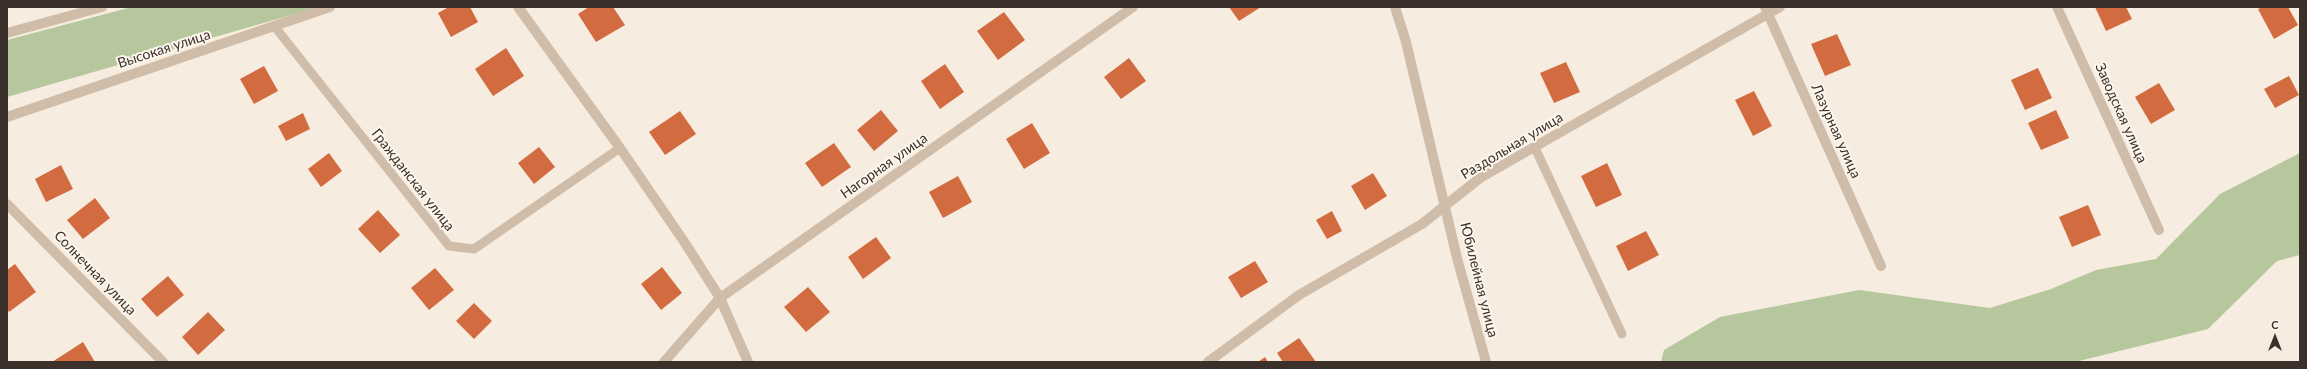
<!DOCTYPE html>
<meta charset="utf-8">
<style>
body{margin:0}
#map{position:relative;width:2307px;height:369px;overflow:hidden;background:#f6ecdf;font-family:Lato,sans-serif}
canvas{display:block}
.frame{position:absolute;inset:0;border:8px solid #3c302a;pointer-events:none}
.north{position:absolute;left:2255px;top:317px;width:40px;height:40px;-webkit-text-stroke:3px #fcf6ed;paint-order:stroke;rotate:0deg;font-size:11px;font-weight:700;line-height:16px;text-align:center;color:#3c302a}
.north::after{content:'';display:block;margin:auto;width:14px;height:18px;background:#3c302a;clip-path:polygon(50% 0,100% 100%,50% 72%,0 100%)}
</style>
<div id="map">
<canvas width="2307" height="369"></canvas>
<div class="frame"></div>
<div class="north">С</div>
</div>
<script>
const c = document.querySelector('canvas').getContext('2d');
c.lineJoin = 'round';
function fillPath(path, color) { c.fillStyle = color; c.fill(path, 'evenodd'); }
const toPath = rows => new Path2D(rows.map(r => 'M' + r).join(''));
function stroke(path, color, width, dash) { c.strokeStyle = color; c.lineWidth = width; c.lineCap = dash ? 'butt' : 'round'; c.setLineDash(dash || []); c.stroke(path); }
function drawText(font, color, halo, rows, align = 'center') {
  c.font = font + ' Lato,sans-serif'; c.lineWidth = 4; c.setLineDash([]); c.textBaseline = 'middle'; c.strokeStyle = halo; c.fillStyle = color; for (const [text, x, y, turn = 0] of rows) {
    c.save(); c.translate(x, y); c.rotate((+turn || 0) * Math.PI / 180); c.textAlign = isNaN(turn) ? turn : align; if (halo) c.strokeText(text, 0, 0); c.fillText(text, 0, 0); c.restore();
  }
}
fillPath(toPath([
 [132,7,319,7,7,97,7,40],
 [2300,153,2300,255,2277,261,2208,329,2075,362,1661,362,1664,350,1720,317,1859,290,1990,308,2051,289,2096,270,2156,259,2220,194]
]), '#b6c79d');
fillPath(toPath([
 [449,7,470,7,478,22,451,37,438,13],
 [589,7,613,7,625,25,596,42,578,14],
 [1229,7,1261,7,1239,21],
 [2095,7,2126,7,2132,19,2106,31],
 [2263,7,2288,7,2298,25,2274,39,2258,9],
 [1004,12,1025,40,998,60,977,31],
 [1837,34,1851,65,1825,76,1811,44],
 [506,48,524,76,493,96,475,69],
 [1129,58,1146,81,1121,99,1104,77],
 [1566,62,1580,92,1554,103,1540,73],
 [945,64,964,92,940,109,921,81],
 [264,66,278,91,254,104,240,79],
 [2038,68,2052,98,2025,110,2011,80],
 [2289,76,2299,95,2275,108,2264,89],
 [2159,83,2175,110,2151,124,2135,97],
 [1754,91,1772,126,1753,136,1735,100],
 [881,110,898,131,874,151,857,130],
 [2056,110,2069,138,2041,150,2028,123],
 [680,111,696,134,665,155,649,132],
 [303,113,310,129,286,141,278,126],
 [1032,123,1050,153,1024,169,1006,139],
 [834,143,851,167,822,187,805,163],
 [539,147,555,167,534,184,518,163],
 [329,153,342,171,321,187,308,169],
 [1607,163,1622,195,1596,207,1581,176],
 [61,165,73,189,46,202,35,179],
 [1373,173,1387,196,1365,210,1351,186],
 [958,176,972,202,943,218,929,192],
 [95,198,110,218,83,239,67,220],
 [2088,205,2101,235,2072,247,2059,217],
 [378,210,400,235,380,253,358,229],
 [1332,211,1342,231,1327,239,1316,220],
 [1646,231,1659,255,1628,271,1616,246],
 [876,237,891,258,863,279,848,257],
 [1255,261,1268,282,1241,298,1228,277],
 [15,264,36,292,9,312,7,309,7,270],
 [662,267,682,293,661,310,641,284],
 [435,268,454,290,429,310,411,288],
 [168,276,184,295,157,317,141,299],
 [808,287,830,312,806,332,784,307],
 [474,303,492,321,474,339,456,321],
 [208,312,225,330,198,355,182,337],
 [1299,338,1316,362,1283,362,1277,353],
 [83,342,95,362,52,362],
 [1265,357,1268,362,1258,362]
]), '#d26c40');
stroke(toPath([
 [275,27,449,246,474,249,620,148],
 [1535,148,1622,334]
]), '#d0bda9', 9);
stroke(toPath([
 [518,7,620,148,685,243,720,298,748,362],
 [1395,7,1406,42,1457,258,1486,362],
 [1765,7,1881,266],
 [2057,7,2159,230],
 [7,33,102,7],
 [7,117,330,7],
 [7,204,163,362],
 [664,362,720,298,1133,7],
 [1208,362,1299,295,1422,224,1480,178,1780,7]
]), '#d0bda9', 10);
drawText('14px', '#3c302a', '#fcf6ed', [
 ["Высокая улица",164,49,-18],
 ["Заводская улица",2121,113,66],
 ["Лазурная улица",1836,131,66],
 ["Раздольная улица",1512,146,-31],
 ["Нагорная улица",884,166,-35],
 ["Гражданская улица",413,180,52],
 ["Солнечная улица",95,273,46],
 ["Юбилейная улица",1479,280,76]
]);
</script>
